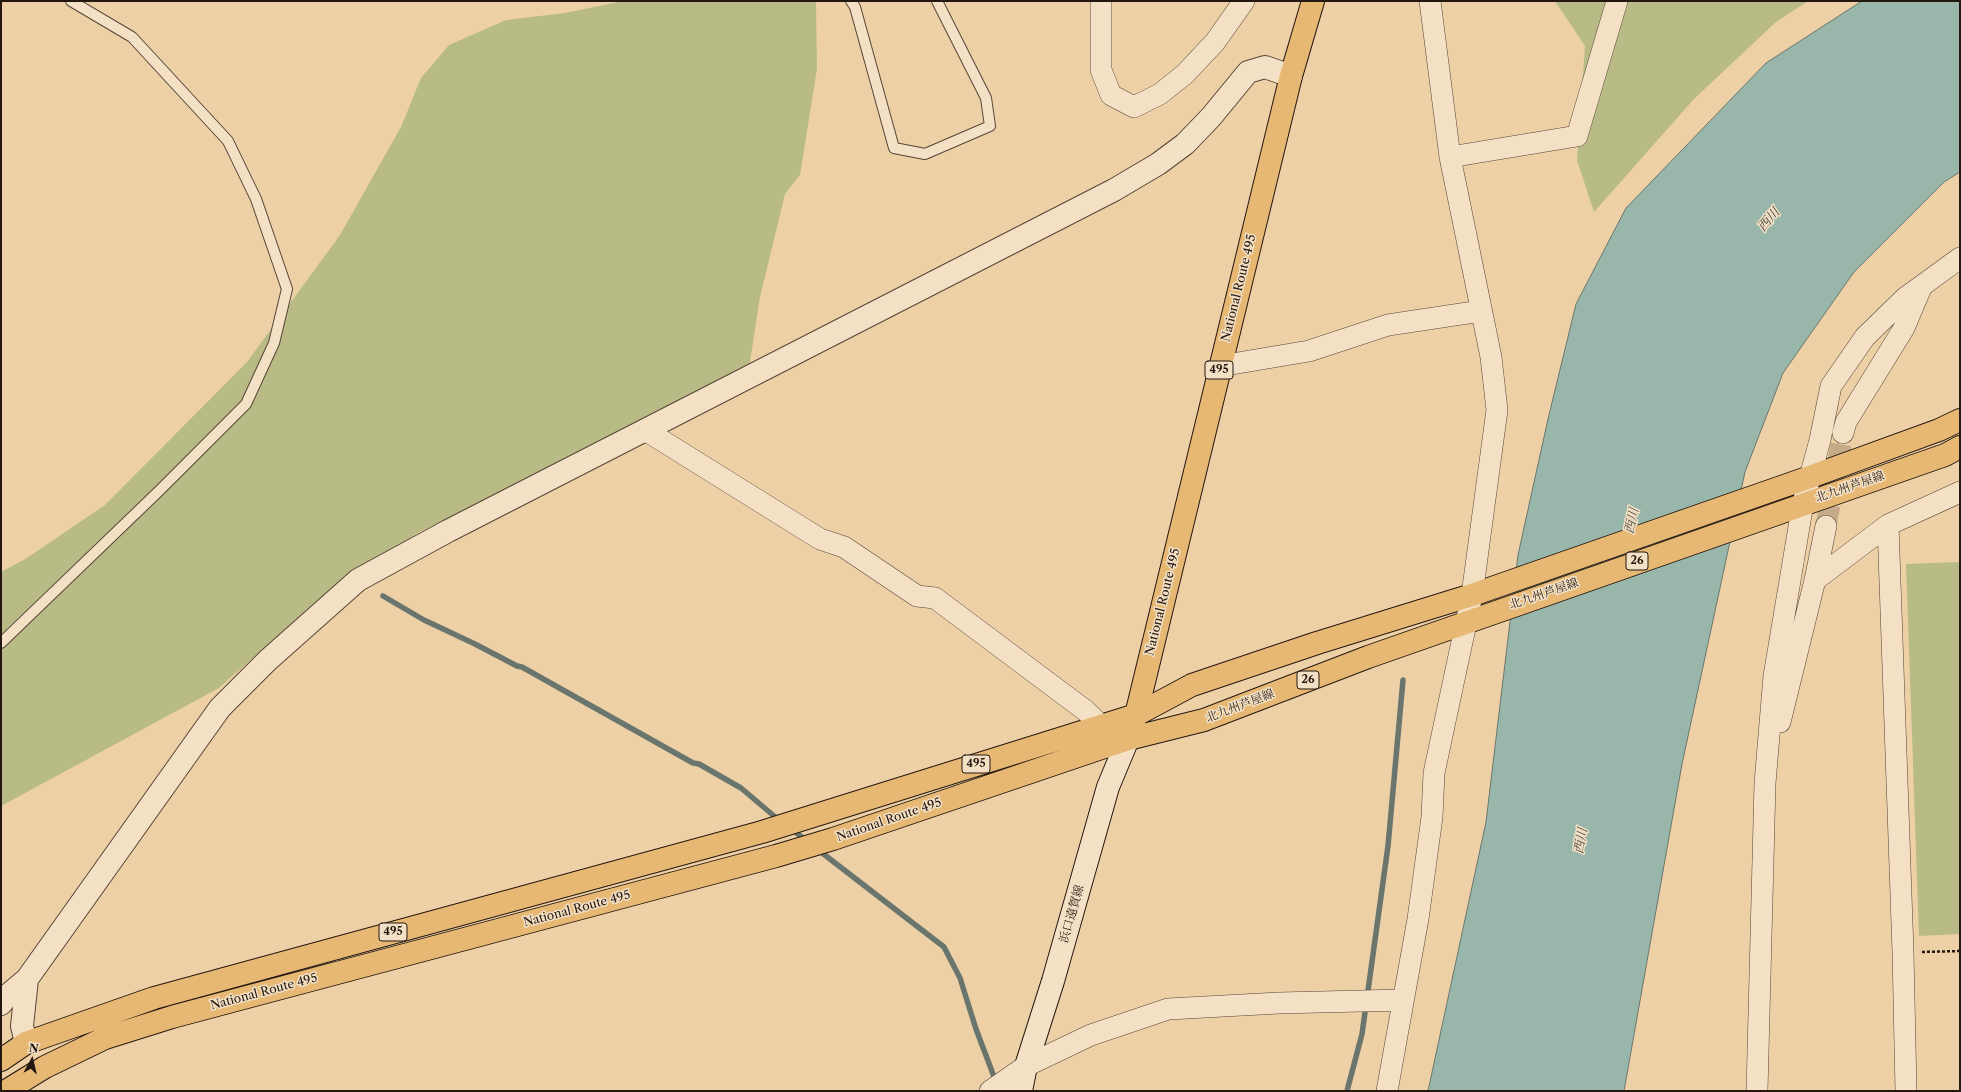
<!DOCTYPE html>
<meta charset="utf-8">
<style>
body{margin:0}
#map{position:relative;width:1961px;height:1092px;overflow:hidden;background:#edd0a6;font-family:"Libre Caslon Text",serif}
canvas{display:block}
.frame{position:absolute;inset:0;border:2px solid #241710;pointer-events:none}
.north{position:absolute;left:12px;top:1040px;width:40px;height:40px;-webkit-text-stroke:3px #f3e0c5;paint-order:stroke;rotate:8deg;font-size:11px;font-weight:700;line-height:16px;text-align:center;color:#241710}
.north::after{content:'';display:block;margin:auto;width:14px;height:18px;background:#241710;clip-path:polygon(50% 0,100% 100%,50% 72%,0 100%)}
</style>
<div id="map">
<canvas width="1961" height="1092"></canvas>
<div class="frame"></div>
<div class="north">N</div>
</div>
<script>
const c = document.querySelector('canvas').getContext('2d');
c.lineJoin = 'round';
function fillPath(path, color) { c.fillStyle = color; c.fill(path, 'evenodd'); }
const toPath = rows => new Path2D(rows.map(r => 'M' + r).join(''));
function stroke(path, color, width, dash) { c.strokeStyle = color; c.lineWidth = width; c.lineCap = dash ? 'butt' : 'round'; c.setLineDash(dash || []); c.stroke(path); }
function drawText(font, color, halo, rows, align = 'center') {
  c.font = font + ' "Libre Caslon Text","Noto Serif JP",serif'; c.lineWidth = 3; c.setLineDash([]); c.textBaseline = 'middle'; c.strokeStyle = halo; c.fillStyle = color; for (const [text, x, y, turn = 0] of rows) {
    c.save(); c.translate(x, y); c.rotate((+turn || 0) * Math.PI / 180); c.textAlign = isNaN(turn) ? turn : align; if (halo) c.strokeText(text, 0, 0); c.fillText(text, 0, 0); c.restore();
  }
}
fillPath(toPath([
 [623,1,816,1,817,69,800,175,785,194,760,297,750,362,736,382,419,532,312,605,219,688,1,806,1,572,27,558,105,505,247,362,340,235,401,127,421,78,449,45,506,20,565,13],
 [1555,1,1808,1,1776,22,1694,99,1594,212,1577,160,1585,46],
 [1960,562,1960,934,1919,936,1906,564]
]), '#b9bb86');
const water = toPath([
 [1862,1,1960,1,1960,172,1944,182,1854,272,1783,373,1745,472,1682,764,1624,1091,1428,1091,1486,822,1518,555,1548,419,1576,304,1626,208,1766,63,1862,1]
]);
fillPath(water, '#99b6ab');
stroke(water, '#6a766d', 1);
stroke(toPath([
 [383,596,424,620,475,644,517,666,522,667,693,763,699,764,741,788,780,821],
 [790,828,807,841],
 [817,849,944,947,960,978,976,1029,996,1082],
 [1347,1091,1362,1034,1388,846,1403,680]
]), '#6a766d', 5.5);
stroke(toPath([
 [1826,526,1843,433]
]), '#c5ab88', 21, [21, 10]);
const service = toPath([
 [851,1,855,7,894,148,925,154,990,126,986,98,937,1],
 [1,643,160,490,246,404,274,343,287,289,256,199,228,141,132,37,71,1]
]);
const minor = toPath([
 [1101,1,1101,70,1111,95,1134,107,1160,94,1185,74,1215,42,1244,1],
 [1450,157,1577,136,1617,1],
 [1220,366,1309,351,1388,325,1481,311],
 [645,430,820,539,844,547,917,596,935,598,1086,711,1101,726],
 [1843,433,1846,422,1904,328,1921,288],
 [1888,525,1903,952,1906,1091],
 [1815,580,1826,526],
 [1780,722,1815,580,1888,525,1960,492],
 [990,1091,1026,1066,1091,1035,1168,1009,1279,1003,1403,1000],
 [1387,1091,1418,919,1432,817,1434,773,1472,595,1497,410,1491,357,1450,157,1430,1],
 [1757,1091,1765,783,1774,676,1803,503,1820,440,1831,386,1865,337,1905,298,1960,258]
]);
const tertiary = toPath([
 [1,1004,8,995,27,979],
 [26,1043,22,1026,27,979,220,708,268,660,358,580,448,531,1114,190,1158,164,1185,144,1211,117,1248,72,1265,67,1291,76]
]);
const secondary = toPath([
 [1021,1091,1026,1066,1053,981,1108,787,1128,739]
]);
const primary = toPath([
 [1136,715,1192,685,1317,643,1472,595,1810,477,1939,430,1960,420],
 [1128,739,1204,720,1368,657,1945,455,1960,447]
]);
const trunk = toPath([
 [1,1060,26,1043,154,998,762,832,1136,715],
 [6,1091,45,1067,105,1038,172,1017,776,856,833,839,1128,739,1136,715,1291,76,1313,1]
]);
stroke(service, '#564536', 12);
stroke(minor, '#564536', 22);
stroke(tertiary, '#564536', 24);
stroke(secondary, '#241710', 24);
stroke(primary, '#241710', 24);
stroke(trunk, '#241710', 24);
stroke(toPath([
 [1922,952,1960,951]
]), '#241710', 2.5, [3, 2]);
stroke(service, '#f3e0c5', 10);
stroke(minor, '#f3e0c5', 21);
stroke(tertiary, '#f3e0c5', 22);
stroke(secondary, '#f3e0c5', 22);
stroke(primary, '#e6b873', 22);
stroke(trunk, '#e6b873', 22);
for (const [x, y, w] of [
 [1219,370,28],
 [1637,561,22],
 [1308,680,22],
 [976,764,28],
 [393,932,28]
]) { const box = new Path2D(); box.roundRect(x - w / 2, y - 9, w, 18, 3); c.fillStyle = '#f3e0c5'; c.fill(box); stroke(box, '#241710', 1); }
drawText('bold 11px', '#241710', null, [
 ["495",1219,370],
 ["26",1637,561],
 ["26",1308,680],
 ["495",976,764],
 ["495",393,932]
]);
drawText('12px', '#241710', '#f3e0c5', [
 ["National Route 495",1239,288,-76],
 ["北九州芦屋線",1850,487,-19],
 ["北九州芦屋線",1544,594,-19],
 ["National Route 495",1163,602,-76],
 ["北九州芦屋線",1240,706,-21],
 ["National Route 495",889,820,-19],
 ["National Route 495",577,909,-15],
 ["浜口遠賀線",1072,914,-74],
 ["National Route 495",264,992,-15]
]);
drawText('italic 13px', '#47473e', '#f3e0c5', [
 ["西川",1769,220,-50],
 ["西川",1632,521,-78],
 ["西川",1581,841,-80]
]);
</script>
